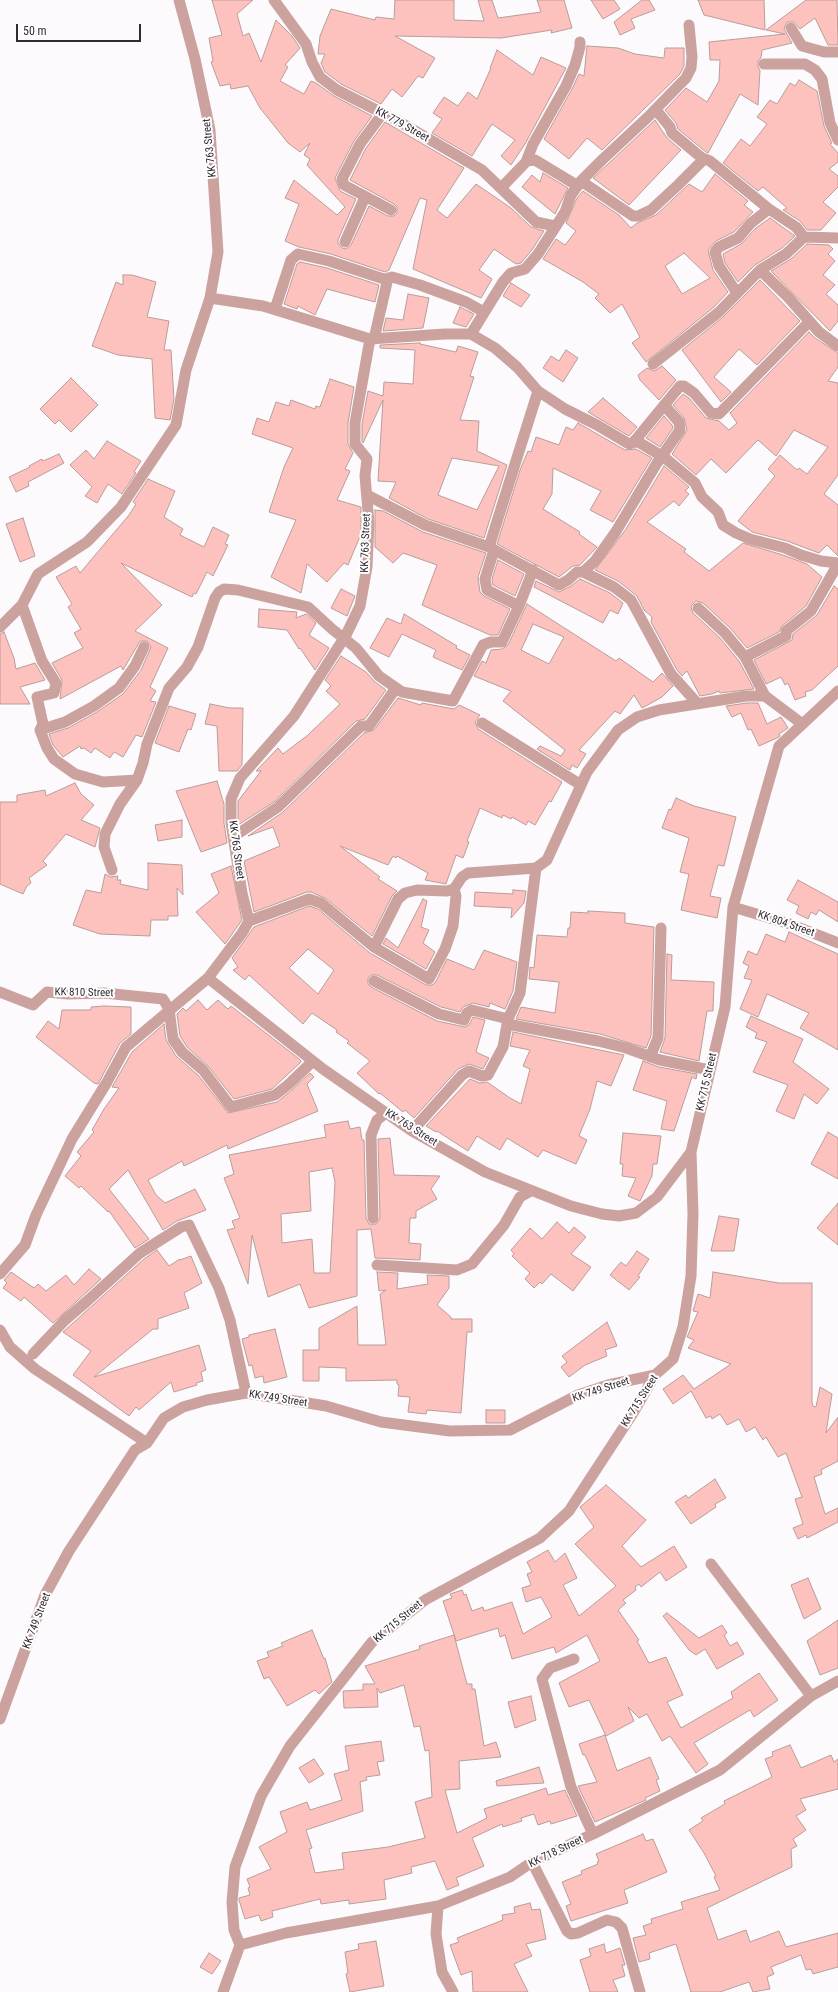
<!DOCTYPE html>
<style>
body{margin:0}
#map{position:relative;width:838px;height:1992px;overflow:hidden;background:#fdfafe;font-family:"Roboto Condensed",sans-serif}
canvas{display:block}
.scale{position:absolute;left:16px;top:24px;width:125px;height:18px;box-sizing:border-box;border:2px solid #302b33;border-top:0;padding-left:5px;font-size:12px;line-height:14px;white-space:nowrap;color:#302b33;-webkit-text-stroke:3px #fff;paint-order:stroke}
</style>
<div id="map">
<canvas width="838" height="1992"></canvas>
<div class="scale">50 m</div>
</div>
<script>
const c = document.querySelector('canvas').getContext('2d');
c.lineJoin = 'round';
function fillPath(path, color) { c.fillStyle = color; c.fill(path, 'evenodd'); }
const toPath = rows => new Path2D(rows.map(r => 'M' + r).join(''));
function stroke(path, color, width, dash) { c.strokeStyle = color; c.lineWidth = width; c.lineCap = dash ? 'butt' : 'round'; c.setLineDash(dash || []); c.stroke(path); }
function drawText(font, color, halo, rows, align = 'center') {
  c.font = font + ' "Roboto Condensed",sans-serif'; c.lineWidth = 4; c.setLineDash([]); c.textBaseline = 'middle'; c.strokeStyle = halo; c.fillStyle = color; for (const [text, x, y, turn = 0] of rows) {
    c.save(); c.translate(x, y); c.rotate((+turn || 0) * Math.PI / 180); c.textAlign = isNaN(turn) ? turn : align; if (halo) c.strokeText(text, 0, 0); c.fillText(text, 0, 0); c.restore();
  }
}
const building = toPath([
 [212,0,253,0,237,14,243,36,249,33,261,62,276,20,292,36,300,48,285,65,288,67,280,81,304,94,311,81,316,83,334,96,372,116,354,141,335,178,340,191,356,199,338,240,338,243,342,248,346,249,351,245,369,206,388,216,394,216,397,213,397,207,394,204,350,180,366,148,385,122,464,168,437,210,447,218,476,184,511,208,531,227,544,231,532,250,521,263,516,264,494,249,479,270,492,279,481,298,413,269,427,200,420,198,389,270,385,272,331,254,299,247,285,241,299,204,285,198,294,180,337,215,345,207,307,165,310,159,304,155,310,143,300,152,288,143,260,108,248,86,231,89,230,84,220,86,211,62,213,61,209,38,222,35,212,0],
 [395,0,454,0,454,20,484,21,478,0,492,0,498,18,541,12,537,0,564,0,572,28,551,33,552,30,501,38,395,36,435,58,423,78,418,76,402,97,392,89,381,104,341,84,325,72,321,63,325,54,318,54,320,36,331,9,375,20,376,17,394,19,395,0],
 [591,0,614,0,620,9,603,19,591,0],
 [642,0,649,0,655,10,631,19,635,28,620,35,614,22,642,0],
 [698,0,764,0,765,30,704,15,698,0],
 [806,0,837,0,838,45,828,45,815,18,800,29,794,22,787,22,784,29,792,43,762,50,761,58,758,61,758,67,760,70,758,105,740,94,708,153,706,152,678,129,676,123,665,110,686,88,707,102,719,81,720,60,710,60,709,42,785,34,766,30,806,0],
 [587,46,618,48,635,54,664,58,665,48,684,48,684,66,680,74,602,150,587,138,569,159,544,139,572,89,579,74,584,76,587,46],
 [497,50,533,75,541,57,566,68,525,144,511,165,501,156,515,140,492,124,472,156,432,133,442,119,433,113,444,97,458,106,468,92,477,99,491,68,490,68,497,50],
 [799,80,817,91,824,126,832,143,830,144,838,153,838,162,829,169,838,176,838,187,823,202,836,213,821,230,807,230,800,221,783,210,787,208,763,187,758,191,723,163,741,139,750,146,767,124,757,117,770,100,777,104,790,83,795,86,799,80],
 [655,120,667,138,681,150,629,205,593,178,655,120],
 [543,173,568,188,555,214,522,187,532,175,540,182,543,173],
 [715,174,748,201,744,205,753,212,734,232,716,241,708,250,713,270,728,292,714,307,646,362,632,343,640,337,622,304,610,313,595,298,599,294,583,282,543,259,556,239,565,245,576,231,566,223,577,198,583,191,619,215,631,228,637,223,656,215,689,184,702,192,715,174],
 [684,253,710,278,682,294,665,266,684,253],
 [770,218,795,236,782,248,755,265,738,282,725,263,723,254,741,244,756,228,770,218],
 [807,244,829,245,833,249,828,254,835,261,823,275,835,285,826,294,838,305,838,321,830,331,771,271,791,259,807,244],
 [300,262,327,268,379,285,375,302,327,289,315,315,298,306,297,309,284,304,297,264,300,262],
 [123,275,132,275,156,282,147,317,169,321,164,350,171,350,174,399,170,420,155,418,152,359,118,355,92,346,116,282,123,285,123,275],
 [760,280,800,321,757,365,739,349,714,377,731,392,721,402,682,350,723,317,760,280],
 [511,283,530,295,521,307,503,296,511,283],
 [408,294,429,298,423,328,383,331,386,318,403,320,408,294],
 [460,307,474,314,466,327,453,323,460,307],
 [809,332,815,338,838,353,838,367,828,381,838,383,838,475,824,494,838,505,838,556,827,545,819,553,787,541,752,532,738,521,775,476,768,469,780,455,797,470,799,468,807,474,828,447,794,430,776,456,758,440,726,473,711,459,696,475,672,454,687,430,684,418,673,405,683,394,689,398,706,418,719,421,729,430,737,423,730,413,809,332],
 [420,343,420,344,456,352,458,346,478,352,470,376,474,377,460,420,479,421,477,451,507,465,484,538,428,519,389,498,396,482,378,481,383,400,363,443,362,442,362,424,368,391,383,396,384,382,413,384,415,350,380,348,380,345,420,343],
 [452,458,499,466,477,510,438,495,452,458],
 [566,350,578,358,563,382,543,368,551,356,559,361,566,350],
 [662,366,676,380,659,400,640,380,638,375,647,368,654,371,662,366],
 [71,378,98,405,71,432,59,420,55,424,40,409,71,378],
 [330,379,354,387,348,423,348,444,353,453,345,469,350,471,337,500,361,507,361,534,348,565,344,563,327,582,307,564,301,593,271,577,296,520,269,512,284,467,293,448,252,434,257,418,269,422,276,402,289,406,291,400,315,409,316,406,320,407,330,379],
 [603,398,637,427,629,436,588,412,603,398],
 [664,416,672,425,673,428,660,447,646,438,664,416],
 [578,423,625,450,636,449,652,458,613,522,590,510,601,491,553,468,552,494,543,509,580,532,579,534,597,547,580,565,573,566,559,577,497,544,520,470,528,451,531,452,536,437,559,445,566,427,573,430,578,423],
 [107,441,141,461,134,472,136,473,122,494,108,484,97,503,85,496,92,487,70,465,86,450,94,459,107,441],
 [59,454,64,463,28,482,29,486,16,492,9,477,30,467,29,466,42,459,43,461,59,454],
 [664,466,689,487,685,491,689,494,679,506,674,501,647,522,686,549,684,552,709,571,743,543,783,555,807,564,822,577,806,606,782,626,779,632,747,648,730,628,703,603,696,601,693,604,691,607,693,613,720,638,739,661,754,689,720,693,719,691,712,694,700,696,687,671,682,676,677,670,651,622,652,617,644,610,637,596,618,581,595,570,626,529,664,466],
 [148,479,175,491,164,517,183,529,180,535,204,547,213,527,229,535,225,544,228,545,213,576,207,572,196,594,194,593,192,597,121,563,162,605,135,631,168,648,150,687,156,691,150,701,156,702,142,737,136,735,123,757,114,752,110,758,95,748,91,753,84,748,81,749,80,746,63,757,53,745,49,734,68,728,97,712,123,694,141,670,151,647,147,641,140,641,123,670,121,666,60,699,62,680,52,663,83,648,74,633,81,629,68,607,72,604,56,577,76,566,80,573,129,515,136,504,133,502,148,479],
 [375,510,383,511,423,532,486,553,478,577,480,592,484,596,510,609,498,635,490,635,422,605,437,565,403,553,393,563,375,547,375,510],
 [23,518,35,556,20,562,6,524,23,518],
 [498,560,524,574,515,596,493,585,492,579,498,560],
 [580,579,610,593,623,603,618,614,610,610,603,623,534,587,536,581,559,592,571,586,580,579],
 [834,586,838,589,838,666,812,690,805,692,806,696,795,700,788,683,785,685,781,677,766,684,754,660,792,640,793,634,817,615,834,586],
 [341,589,355,596,347,616,331,608,341,589],
 [527,604,616,661,619,658,653,682,662,673,673,686,662,697,644,707,642,708,634,695,620,714,615,711,579,750,586,754,577,768,572,765,570,770,537,749,540,746,561,756,565,750,503,701,511,691,474,676,482,661,486,663,491,650,502,649,508,645,527,604],
 [533,624,564,637,549,664,521,650,533,624],
 [259,609,297,612,296,618,306,614,316,623,309,635,329,648,315,670,300,648,299,649,287,630,258,627,259,609],
 [404,614,457,646,456,648,470,655,462,670,433,657,436,650,402,634,389,657,370,648,387,618,401,624,404,614],
 [4,632,14,658,16,669,35,663,45,680,20,687,30,704,0,704,0,634,4,632],
 [341,656,366,672,375,682,386,690,365,719,356,721,274,802,238,825,238,801,261,771,256,771,278,748,283,754,308,735,340,704,326,691,331,686,325,680,341,656],
 [398,698,421,705,422,703,454,709,459,705,480,715,475,722,478,729,562,782,551,802,549,801,535,825,528,821,526,825,512,817,511,819,503,815,502,818,480,808,467,841,469,842,463,858,456,855,446,884,425,880,428,873,397,856,396,858,393,856,388,865,340,846,380,877,378,879,397,891,392,896,372,936,325,898,311,892,307,892,254,912,244,861,280,846,273,827,248,836,283,812,364,733,374,730,398,698],
 [747,703,758,703,767,724,781,717,788,728,779,734,780,736,777,738,759,746,751,729,748,730,741,713,732,717,726,706,747,703],
 [210,704,230,708,243,708,242,765,237,771,219,771,217,726,205,724,210,704],
 [169,706,196,714,191,730,188,729,179,752,155,743,169,706],
 [217,781,224,804,224,823,227,843,201,852,176,791,217,781],
 [75,783,81,794,94,805,81,820,100,828,95,847,66,834,43,861,47,865,29,878,31,883,27,886,23,894,0,884,0,802,17,802,17,795,45,790,46,796,75,783],
 [676,798,694,806,736,817,724,866,718,865,710,896,721,898,717,918,681,910,689,874,680,872,689,838,662,828,669,809,671,810,676,798],
 [182,820,182,837,158,841,155,825,182,820],
 [148,863,182,865,183,895,177,888,178,916,168,916,168,920,151,920,150,936,100,934,73,925,86,890,101,893,105,874,111,877,118,876,117,880,121,880,120,884,148,890,148,863],
 [231,866,242,920,225,944,196,912,219,893,211,874,231,866],
 [798,880,838,902,838,922,819,910,816,915,811,912,808,919,796,913,799,906,787,900,798,880],
 [513,890,526,891,524,903,511,918,512,908,474,906,475,892,513,894,513,890],
 [423,899,427,901,421,927,429,930,423,943,435,952,426,969,383,944,386,938,398,948,423,899],
 [309,906,318,909,370,953,426,985,432,985,435,983,447,959,474,970,484,950,517,962,513,991,505,1009,490,1003,489,1007,473,1003,463,1007,460,1012,441,1007,377,975,371,975,368,978,368,984,371,987,437,1021,465,1027,469,1025,473,1017,485,1020,476,1052,489,1058,483,1069,469,1064,458,1069,414,1118,405,1110,403,1112,380,1093,379,1094,357,1073,370,1061,347,1043,349,1041,336,1032,337,1030,312,1013,303,1024,249,975,245,980,233,970,238,967,232,958,254,927,309,906],
 [308,949,334,970,318,994,289,968,308,949],
 [588,911,625,913,625,923,654,927,651,1036,646,1048,600,1034,516,1019,521,1007,555,1013,559,982,529,979,530,967,534,968,537,935,567,937,568,928,570,928,571,912,588,913,588,911],
 [789,932,838,954,838,1050,800,1028,809,1013,767,994,758,1017,740,1009,752,980,744,978,749,966,743,963,748,951,757,955,766,934,785,942,789,932],
 [667,954,672,955,671,980,714,982,713,1011,707,1011,699,1061,660,1052,665,1038,667,954],
 [198,1000,207,1010,218,1000,228,1009,231,1006,298,1058,301,1061,300,1063,272,1089,234,1099,208,1066,187,1047,180,1036,177,1014,183,1008,186,1011,198,1000],
 [104,1006,131,1007,131,1034,120,1043,98,1084,94,1083,36,1037,48,1021,59,1029,62,1010,91,1010,91,1007,104,1006],
 [751,1016,803,1039,793,1062,829,1089,817,1104,804,1094,794,1119,776,1111,788,1085,753,1072,767,1042,755,1038,757,1033,746,1027,751,1016],
 [164,1024,166,1040,176,1056,198,1075,228,1113,277,1102,292,1090,310,1073,314,1077,307,1084,318,1111,228,1149,227,1145,184,1166,182,1161,148,1180,156,1195,165,1203,195,1189,206,1210,177,1221,163,1230,128,1170,109,1189,149,1239,135,1248,109,1211,108,1212,81,1186,79,1188,65,1176,81,1156,77,1152,94,1132,92,1130,104,1109,119,1088,112,1087,132,1052,164,1024],
 [513,1032,624,1055,611,1086,597,1081,590,1109,579,1136,587,1140,576,1164,543,1150,538,1157,507,1138,500,1150,477,1136,468,1151,437,1131,436,1132,426,1126,470,1079,480,1083,487,1082,510,1098,521,1104,530,1069,523,1066,530,1050,510,1046,513,1032],
 [643,1061,659,1067,697,1074,696,1079,692,1077,674,1131,661,1129,667,1101,633,1090,643,1061],
 [348,1121,350,1129,360,1127,362,1140,364,1140,366,1218,369,1224,376,1224,380,1218,378,1139,390,1138,394,1175,440,1176,431,1189,437,1199,416,1211,416,1218,410,1218,409,1243,421,1244,420,1260,375,1258,371,1229,357,1230,357,1296,309,1308,300,1284,268,1297,252,1235,248,1284,227,1230,235,1228,232,1221,240,1218,224,1178,234,1174,229,1155,326,1137,324,1125,348,1121],
 [332,1168,335,1182,330,1273,314,1273,312,1239,282,1243,281,1214,311,1211,309,1172,332,1168],
 [828,1132,838,1138,838,1179,811,1164,828,1132],
 [623,1133,661,1136,657,1164,653,1164,652,1176,640,1201,628,1196,636,1178,622,1176,623,1164,620,1164,623,1133],
 [838,1203,838,1245,817,1228,838,1203],
 [719,1216,739,1219,734,1251,711,1251,719,1216],
 [557,1222,569,1233,574,1227,586,1237,571,1254,591,1267,573,1291,551,1274,542,1284,540,1282,534,1288,525,1279,530,1273,512,1256,514,1254,511,1250,530,1228,542,1239,557,1222],
 [157,1250,169,1266,180,1259,180,1260,191,1256,202,1283,184,1293,189,1308,158,1319,158,1329,153,1329,94,1377,199,1345,206,1370,201,1372,203,1381,196,1383,197,1385,174,1392,171,1382,139,1410,136,1407,129,1416,73,1375,91,1351,63,1332,144,1259,157,1250],
 [637,1251,649,1259,638,1276,640,1277,629,1290,610,1275,621,1262,626,1266,637,1251],
 [89,1269,101,1279,53,1323,24,1297,21,1301,3,1288,7,1283,4,1280,11,1272,34,1288,38,1284,46,1291,66,1275,74,1285,89,1269],
 [377,1272,398,1273,397,1289,428,1284,427,1275,449,1276,449,1288,437,1305,451,1317,451,1319,472,1319,472,1332,467,1332,461,1413,427,1410,426,1414,408,1412,410,1397,398,1396,399,1385,397,1384,397,1380,346,1381,346,1368,319,1367,319,1381,303,1381,303,1350,319,1350,319,1328,357,1306,358,1345,386,1345,380,1294,386,1290,379,1291,377,1272],
 [713,1272,779,1283,812,1283,812,1403,813,1406,816,1407,820,1387,832,1394,826,1433,838,1417,838,1461,821,1470,822,1474,814,1477,825,1514,838,1508,838,1522,807,1538,806,1535,798,1539,793,1528,803,1524,795,1499,802,1497,786,1453,778,1457,766,1437,763,1440,755,1427,746,1432,739,1419,727,1425,720,1414,712,1419,711,1416,706,1418,691,1391,673,1404,663,1389,683,1375,694,1389,731,1364,688,1348,694,1340,687,1337,698,1312,693,1311,698,1294,710,1298,713,1272],
 [607,1322,617,1346,605,1350,607,1356,585,1365,569,1377,561,1367,567,1362,562,1356,607,1322],
 [275,1329,287,1377,264,1383,263,1376,255,1378,252,1365,249,1366,242,1339,249,1337,249,1335,275,1329],
 [486,1410,505,1410,505,1423,486,1423,486,1410],
 [715,1479,726,1498,715,1504,716,1507,691,1524,675,1502,686,1495,688,1498,715,1479],
 [606,1485,646,1520,622,1546,641,1567,674,1546,687,1567,666,1581,660,1572,641,1587,639,1584,635,1587,636,1590,623,1600,626,1603,618,1610,639,1640,637,1641,649,1663,666,1657,683,1695,667,1702,681,1728,733,1698,731,1692,759,1673,778,1700,754,1717,750,1710,694,1743,708,1764,696,1773,670,1736,662,1741,647,1714,639,1718,628,1707,634,1721,606,1736,589,1700,569,1707,559,1683,600,1661,587,1635,556,1653,554,1647,512,1659,505,1635,500,1637,498,1628,456,1641,443,1601,452,1598,450,1594,462,1590,464,1595,466,1594,472,1611,483,1607,484,1611,512,1602,523,1634,552,1617,541,1597,526,1602,522,1588,531,1585,527,1574,532,1572,527,1562,548,1550,555,1562,565,1553,577,1578,563,1585,579,1616,616,1586,575,1544,594,1527,580,1507,606,1485],
 [808,1578,821,1609,804,1619,791,1585,808,1578],
 [667,1613,699,1638,722,1625,727,1633,724,1635,730,1646,737,1642,744,1654,717,1669,705,1649,696,1655,689,1650,663,1616,667,1613],
 [838,1620,838,1668,820,1675,807,1641,838,1620],
 [312,1630,324,1659,325,1658,332,1682,319,1694,315,1690,287,1706,269,1677,264,1679,257,1661,269,1657,267,1652,283,1646,281,1643,312,1630],
 [454,1635,467,1684,472,1684,472,1689,475,1689,484,1746,496,1742,501,1757,459,1761,460,1789,445,1790,457,1833,487,1818,484,1809,546,1788,548,1795,565,1790,577,1816,551,1824,550,1821,538,1825,534,1814,521,1818,522,1821,503,1827,502,1824,472,1838,484,1866,456,1878,459,1885,447,1890,435,1861,411,1867,412,1873,384,1880,386,1899,349,1904,349,1900,321,1904,320,1899,272,1911,273,1917,261,1921,259,1915,245,1919,239,1900,239,1898,250,1895,248,1888,250,1887,247,1879,271,1869,259,1847,287,1832,280,1812,307,1802,310,1810,342,1800,334,1774,349,1770,345,1746,381,1741,384,1761,377,1762,380,1775,366,1777,367,1780,360,1782,363,1811,306,1830,312,1848,309,1849,315,1873,344,1869,342,1853,388,1847,425,1838,415,1802,432,1797,429,1750,425,1751,420,1726,414,1727,404,1685,380,1693,377,1688,378,1707,344,1708,343,1691,363,1690,363,1684,375,1684,365,1666,420,1649,419,1646,454,1635],
 [531,1696,536,1720,515,1728,508,1702,531,1696],
 [605,1735,617,1771,650,1757,659,1779,656,1780,660,1791,645,1798,646,1800,632,1806,595,1822,578,1786,597,1782,585,1755,583,1755,579,1744,605,1735],
 [790,1745,801,1768,831,1755,834,1762,838,1759,838,1789,800,1799,806,1810,796,1816,806,1830,793,1839,797,1846,791,1849,792,1867,707,1908,718,1940,746,1930,750,1942,779,1931,786,1947,838,1933,838,1967,813,1974,811,1969,806,1970,801,1955,771,1967,774,1974,767,1977,770,1989,753,1992,749,1982,720,1992,691,1992,676,1944,649,1953,650,1959,639,1962,633,1938,646,1935,643,1926,652,1923,651,1919,683,1909,681,1902,720,1890,714,1877,716,1876,704,1853,689,1830,703,1821,701,1818,725,1804,724,1801,772,1777,765,1759,773,1756,772,1752,790,1745],
 [314,1759,324,1774,309,1783,299,1768,314,1759],
 [539,1767,544,1783,497,1786,496,1781,539,1767],
 [643,1834,646,1841,653,1839,667,1872,624,1890,628,1903,571,1921,566,1906,571,1904,562,1882,582,1874,581,1871,598,1864,597,1862,599,1861,596,1854,643,1834],
 [530,1903,532,1910,540,1909,546,1939,526,1944,532,1956,514,1964,528,1992,473,1992,472,1971,461,1975,450,1945,459,1942,457,1938,503,1920,502,1915,515,1913,514,1907,530,1903],
 [376,1941,384,1986,350,1992,346,1974,348,1973,345,1952,359,1949,358,1944,376,1941],
 [604,1944,606,1953,620,1948,625,1965,622,1965,625,1976,613,1980,618,1992,590,1992,580,1960,591,1956,589,1949,604,1944],
 [209,1953,221,1961,212,1974,200,1967,209,1953]
]);
fillPath(building, '#fdc2bd');
stroke(building, '#b99d9a', 1);
stroke(toPath([
 [274,0,306,44,312,62,320,77,337,90,398,121,482,170,536,222,555,226],
 [791,28,802,46,824,52,838,52],
 [764,64,805,64,815,70,822,79,830,123,838,140],
 [383,113,360,144,342,179,344,185,391,210],
 [702,158,710,161,769,209,796,227,804,237,838,238],
 [527,161,535,160,578,186],
 [581,181,633,216,638,216,651,210,678,185,701,162,702,158,672,133,670,127,656,110],
 [501,188,526,162,533,144,566,86,575,65,580,47,580,42],
 [345,242,365,197],
 [760,270,788,297,819,332,838,346],
 [737,293,719,266,715,252,719,247,738,238,751,223,769,209],
 [210,298,263,306,370,339,355,423,355,444,367,459,365,476,369,523,367,567,360,606,346,635,294,716,240,778,231,799,231,823,242,893,249,921,242,933,208,978,323,1069,412,1131,485,1172,571,1206,602,1214,619,1216,636,1213,657,1197,691,1152],
 [275,309,291,260,298,254,329,261,387,280],
 [471,334,503,282,511,273,525,269,538,254,565,212,571,195,581,181,603,159,648,117,686,78,691,68,692,57,689,25],
 [370,339,445,334,471,334,495,348,517,367,538,391,565,409,597,425,629,444,633,443,680,386,684,386,694,393,711,413,719,414,809,322],
 [374,339,388,278,392,277,420,285,466,302,484,312],
 [653,364,719,312,760,270,786,254,804,237],
 [635,440,665,458,695,483,702,497,718,512,723,525,736,533,750,539,785,548,801,555,821,561,838,563],
 [367,495,425,525,489,547,559,585,568,580,577,572,583,572,614,587,631,600,671,674,697,703],
 [489,547,538,391],
 [494,550,485,579,487,590,519,606],
 [583,572,595,561,615,533,657,463,680,430,679,422,664,405],
 [22,605,42,661,56,683,54,693,37,697,43,724,40,730],
 [698,608,725,633,745,657,765,696],
 [0,627,22,605,38,574,87,542,121,507,176,425,186,370,210,298,218,252,210,130,195,59,179,0],
 [745,657,786,636,786,631,811,611,838,564],
 [482,723,581,785],
 [137,780,103,782,75,774,54,759,47,748,40,730,65,722,94,706,119,688,135,666,144,647],
 [233,837,278,807,361,726,369,726,396,688],
 [112,870,104,847,105,834,120,804,137,780,143,763,147,744,169,688,187,667,198,647,215,598,219,592,224,589,238,590,308,607,332,629,356,648,379,676,402,692,453,701,483,645,491,642,502,642,519,606,533,570],
 [733,907,790,924,838,943],
 [249,921,309,899,321,903,374,947,429,979,445,949,453,926,456,896,454,889],
 [374,947,398,899,405,893,417,890,447,891,454,889,462,877,468,873,536,868,547,860,587,772,618,730,637,717,659,710,746,696,765,696,801,723],
 [374,981,439,1014,464,1020,467,1013,472,1010,508,1019],
 [0,992,33,1005,47,992,68,994,104,993,163,999,169,1009,173,1039,182,1052,203,1070,231,1107,275,1095,288,1085,313,1061],
 [507,1024,598,1041,626,1048,660,1060,710,1070],
 [650,1057,658,1038,661,928],
 [412,1131,462,1075,469,1071,482,1076,488,1075,503,1047,508,1019,520,993,536,868],
 [373,1218,371,1135,377,1120,386,1113],
 [377,1265,457,1270,472,1264,504,1225,520,1197,531,1191],
 [0,1274,25,1245,36,1215,72,1139,107,1082,126,1047,208,978],
 [0,1330,10,1347,35,1369,147,1443],
 [33,1354,65,1320,86,1302,140,1253,181,1227,189,1225,219,1288,230,1320,246,1393],
 [711,1564,811,1696],
 [574,1659,550,1668,542,1679,571,1787,593,1834],
 [0,1719,45,1595,69,1551,135,1450,147,1443,164,1418,183,1407,207,1400,246,1393,326,1406,381,1422,450,1431,510,1430,578,1395,608,1385,655,1375],
 [532,1862,567,1931,571,1934,578,1933,607,1920,616,1922,622,1928,640,1992],
 [438,1906,436,1934,442,1972,453,1992],
 [240,1945,234,1930,232,1902,235,1867,261,1796,290,1746,372,1642,425,1600,540,1538,569,1511,633,1413,655,1375,673,1359,683,1327,691,1276,693,1214,691,1152,725,1007,733,907,779,746,838,691],
 [240,1945,286,1933,438,1906,510,1877,532,1862,593,1834,720,1770,811,1696,838,1681],
 [223,1992,240,1945]
]), '#cca29e', 11);
drawText('11px', '#302b33', '#fff', [
 ["KK 779 Street",402,125,29],
 ["KK 763 Street",210,148,-96],
 ["KK 763 Street",366,543,-88],
 ["KK 763 Street",236,850,82],
 ["KK 804 Street",786,924,19],
 ["KK 810 Street",84,993,1],
 ["KK 715 Street",707,1082,-77],
 ["KK 763 Street",411,1128,32],
 ["KK 749 Street",601,1390,-18],
 ["KK 749 Street",278,1399,9],
 ["KK 715 Street",640,1401,-58],
 ["KK 749 Street",37,1621,-69],
 ["KK 715 Street",398,1622,-40],
 ["KK 718 Street",556,1852,-26]
]);
</script>
